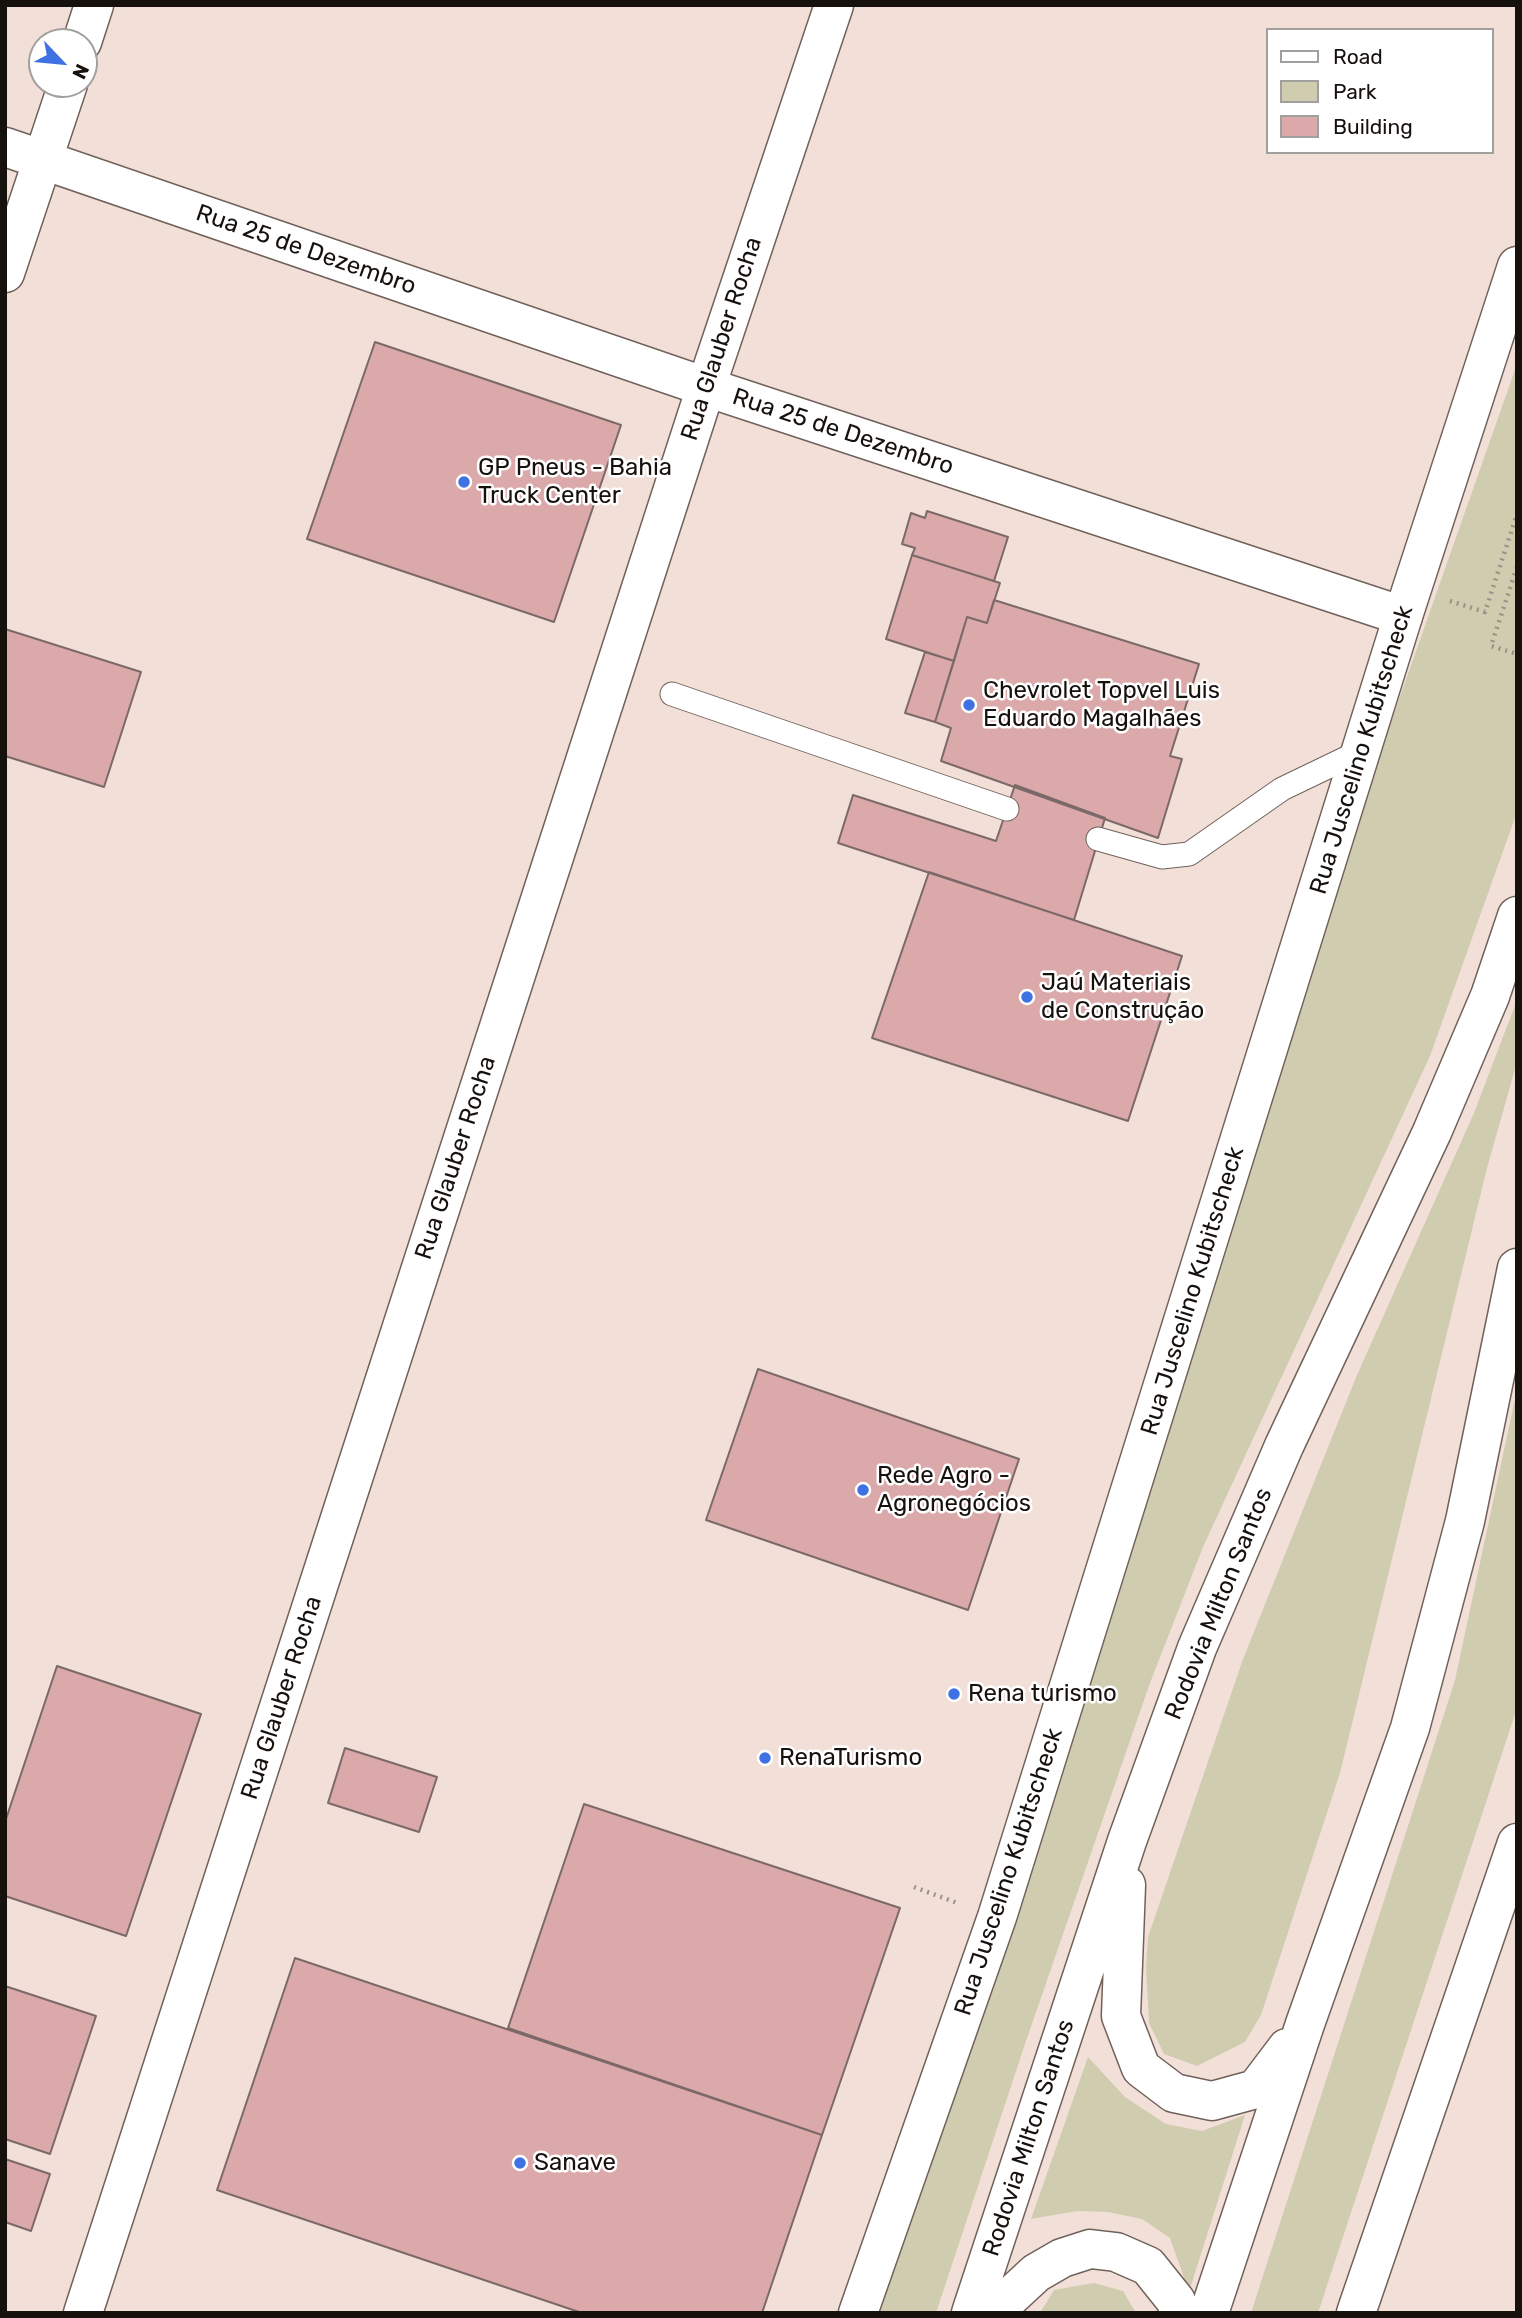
<!DOCTYPE html>
<meta charset="utf-8">
<style>
body{margin:0}
#map{position:relative;width:1522px;height:2318px;overflow:hidden;background:#f2e0d8;font-family:Rubik,sans-serif}
canvas{display:block}
.frame{position:absolute;inset:0;border:7px solid #17110e;pointer-events:none}
.legend{position:absolute;left:1266px;top:28px;width:228px;height:126px;box-sizing:border-box;background:#fff;border:2px solid #a2a09f;margin:0;padding:9px 12px;list-style:none;font-size:21px;color:#17110e}
.legend li{display:flex;align-items:center;gap:14px;height:35px}
.legend b{width:35px;border:2px solid #a2a09f}
.north{position:absolute;left:28px;top:28px;width:70px;height:70px;box-sizing:border-box;background:#fff;border:2px solid #a2a09f;border-radius:50%;rotate:116deg;font-size:19px;font-weight:700;line-height:28px;text-align:center;color:#17110e}
.north::after{content:'';display:block;margin:auto;width:24px;height:32px;background:#4071e2;clip-path:polygon(50% 0,100% 100%,50% 72%,0 100%)}
</style>
<div id="map">
<canvas width="1522" height="2318"></canvas>
<div class="frame"></div>
<ul class="legend">
<li><b style="height:9px;background:#fff"></b>Road</li>
<li><b style="height:19px;background:#d0ccb0"></b>Park</li>
<li><b style="height:19px;background:#dba9aa"></b>Building</li>
</ul>
<div class="north">N</div>
</div>
<script>
const c = document.querySelector('canvas').getContext('2d');
c.lineJoin = 'round';
function fillPath(path, color) { c.fillStyle = color; c.fill(path, 'evenodd'); }
const toPath = rows => new Path2D(rows.map(r => 'M' + r).join(''));
function stroke(path, color, width, dash) { c.strokeStyle = color; c.lineWidth = width; c.lineCap = dash ? 'butt' : 'round'; c.setLineDash(dash || []); c.stroke(path); }
function drawText(font, color, halo, rows, align = 'center') {
  c.font = font + ' Rubik,sans-serif'; c.lineWidth = 5; c.setLineDash([]); c.textBaseline = 'middle'; c.strokeStyle = halo; c.fillStyle = color; for (const [text, x, y, turn = 0] of rows) {
    c.save(); c.translate(x, y); c.rotate((+turn || 0) * Math.PI / 180); c.textAlign = isNaN(turn) ? turn : align; if (halo) c.strokeText(text, 0, 0); c.fillText(text, 0, 0); c.restore();
  }
}
fillPath(toPath([
 [1517,364,1517,812,1430,1056,1203,1547,1150,1683,1025,2044,936,2313,878,2313,1307,961],
 [1517,1000,1517,1062,1487,1168,1340,1773,1261,2015,1245,2042,1197,2066,1164,2054,1149,2023,1146,1968,1148,1937,1243,1659,1357,1375,1474,1113],
 [1517,1389,1517,1708,1318,2313,1251,2313,1455,1680],
 [1088,2057,1125,2097,1166,2124,1202,2131,1245,2115,1189,2292,1170,2238,1142,2219,1108,2212,1077,2211,1031,2219],
 [1094,2283,1123,2291,1136,2313,1040,2313,1054,2290]
]), '#d0ccb0');
const building = toPath([
 [375,342,621,425,554,622,307,539,375,342],
 [927,511,1008,537,994,581,912,555,915,548,902,544,911,513,925,518,927,511],
 [912,555,1000,583,987,623,967,617,954,661,886,639,912,555],
 [994,600,1199,664,1170,756,1182,759,1158,838,941,761,951,728,935,722,967,617,987,623,994,600],
 [5,629,141,672,104,787,5,756,5,629],
 [925,652,954,661,935,722,905,713,925,652],
 [1015,785,1105,818,1074,920,838,843,853,795,996,841,1015,785],
 [929,872,1182,956,1128,1121,872,1038,929,872],
 [758,1369,1019,1459,968,1610,706,1520,758,1369],
 [57,1666,201,1714,126,1936,5,1896,5,1822,57,1666],
 [345,1748,437,1777,419,1832,328,1803,345,1748],
 [584,1804,900,1908,822,2135,508,2028,584,1804],
 [295,1958,822,2135,762,2313,582,2313,217,2190,295,1958],
 [5,1986,96,2016,50,2154,5,2139,5,1986],
 [5,2159,50,2174,31,2231,5,2222,5,2159]
]);
fillPath(building, '#dba9aa');
stroke(building, '#7b6969', 2);
const lane = toPath([
 [672,694,1007,809],
 [1098,839,1162,857,1189,854,1282,789,1361,751]
]);
const street = toPath([
 [82,42,94,5],
 [5,147,706,387,1403,616],
 [5,273,68,84],
 [83,2313,706,387,834,5]
]);
const secondary = toPath([
 [858,2313,997,1917,1403,616,1517,266],
 [1356,2313,1517,1843]
]);
const highway = toPath([
 [1126,1885,1121,2016,1141,2068,1174,2093,1212,2101,1256,2089,1287,2048],
 [971,2313,1127,1841,1197,1648,1284,1446,1432,1132,1490,996,1517,916],
 [993,2313,1036,2273,1062,2258,1090,2249,1116,2252,1148,2266,1176,2301,1179,2313],
 [1209,2313,1305,2024,1410,1728,1465,1521,1517,1268]
]);
stroke(lane, '#70615a', 25);
stroke(street, '#70615a', 41);
stroke(secondary, '#70615a', 41);
stroke(highway, '#70615a', 41);
stroke(toPath([
 [1517,567,1491,646,1517,654],
 [1450,601,1485,612,1517,514],
 [914,1887,960,1904]
]), '#9d908a', 4.5, [2, 5]);
stroke(lane, '#fff', 23);
stroke(street, '#fff', 38);
stroke(secondary, '#fff', 38);
stroke(highway, '#fff', 38);
for (const [x, y, r, color] of [
 [464,482,7,"#4071e2"],
 [969,705,7,"#4071e2"],
 [1027,997,7,"#4071e2"],
 [863,1490,7,"#4071e2"],
 [954,1694,7,"#4071e2"],
 [765,1758,7,"#4071e2"],
 [520,2163,7,"#4071e2"]
]) { const dot = new Path2D(); dot.arc(x, y, r, 0, 2 * Math.PI); c.fillStyle = color; c.fill(dot); stroke(dot, '#fff', 2.5); }
drawText('24px', '#17110e', '#fff', [
 ["Rua 25 de Dezembro",306,250,19],
 ["Rua Glauber Rocha",722,339,-72],
 ["Rua 25 de Dezembro",843,432,18],
 ["Rua Juscelino Kubitscheck",1362,750,-73],
 ["Rua Glauber Rocha",456,1158,-72],
 ["Rua Juscelino Kubitscheck",1193,1291,-73],
 ["Rodovia Milton Santos",1219,1604,-68],
 ["Rua Glauber Rocha",282,1698,-72],
 ["Rua Juscelino Kubitscheck",1009,1872,-72],
 ["Rodovia Milton Santos",1029,2138,-72]
]);
drawText('24px', '#17110e', '#fff', [
 ["GP Pneus - Bahia",478,468],
 ["Truck Center",478,496],
 ["Chevrolet Topvel Luis",983,691],
 ["Eduardo Magalhães",983,719],
 ["Jaú Materiais",1041,983],
 ["de Construção",1041,1011],
 ["Rede Agro -",877,1476],
 ["Agronegócios",877,1504],
 ["Rena turismo",968,1694],
 ["RenaTurismo",779,1758],
 ["Sanave",534,2163]
], 'left');
</script>
